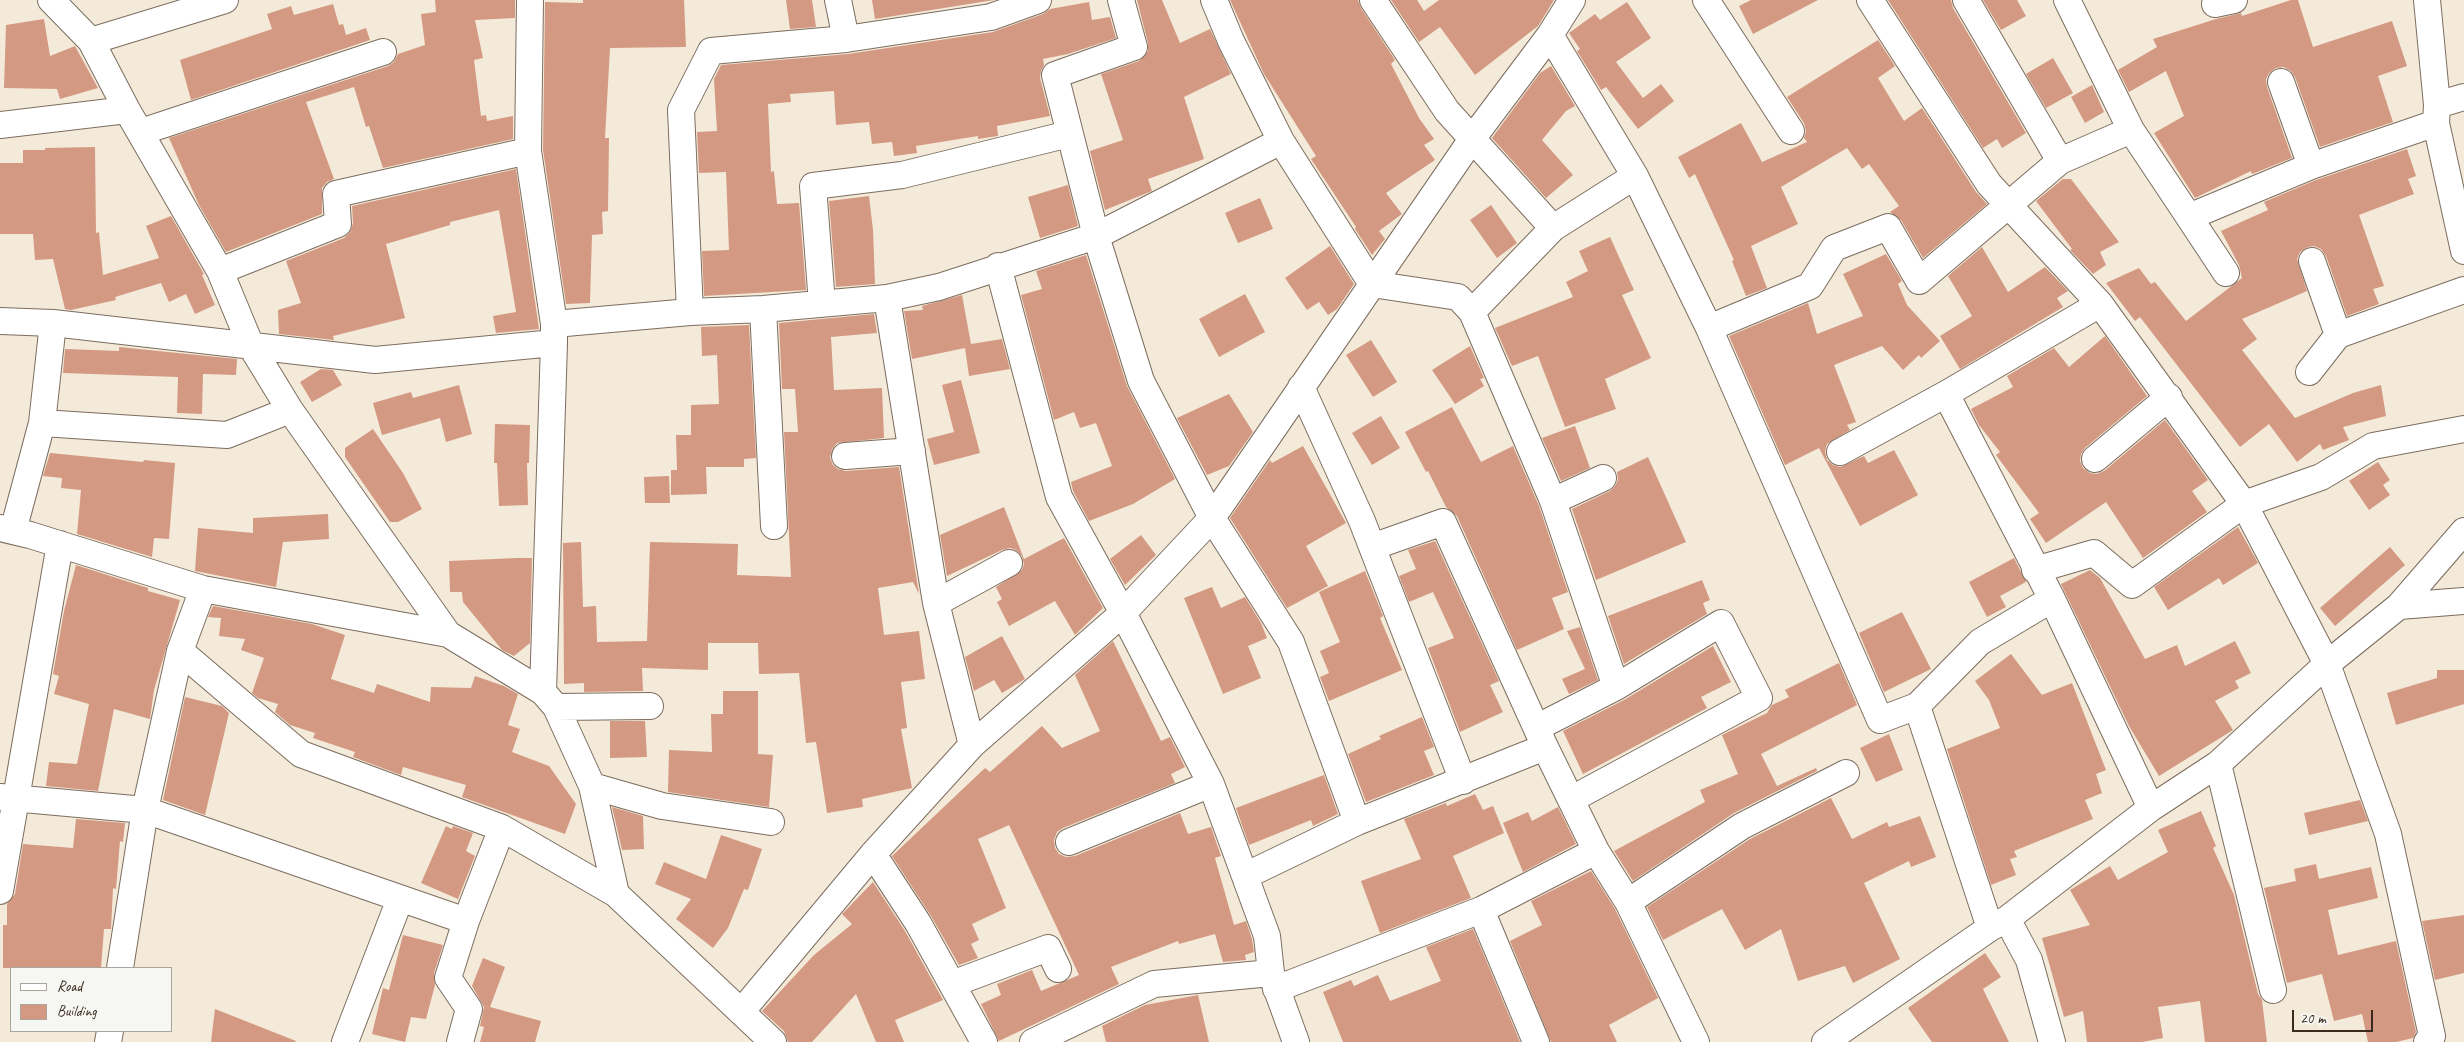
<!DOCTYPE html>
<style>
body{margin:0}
#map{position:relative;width:2464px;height:1042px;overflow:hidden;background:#f4ead9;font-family:Caveat,sans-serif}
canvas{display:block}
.legend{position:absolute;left:10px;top:967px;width:162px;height:65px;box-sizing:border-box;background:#f6f6f2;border:1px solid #aba49d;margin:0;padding:6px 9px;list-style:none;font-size:15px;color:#3b2a1e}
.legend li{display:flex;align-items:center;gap:10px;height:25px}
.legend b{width:25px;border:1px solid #aba49d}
.scale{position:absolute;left:2292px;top:1010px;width:81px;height:22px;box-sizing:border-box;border:2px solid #3b2a1e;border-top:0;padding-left:6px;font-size:15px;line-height:18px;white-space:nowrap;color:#3b2a1e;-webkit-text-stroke:4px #f6f6f2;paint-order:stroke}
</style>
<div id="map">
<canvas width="2464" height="1042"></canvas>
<ul class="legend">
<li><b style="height:6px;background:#fff"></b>Road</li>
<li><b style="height:14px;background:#d49982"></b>Building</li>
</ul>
<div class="scale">20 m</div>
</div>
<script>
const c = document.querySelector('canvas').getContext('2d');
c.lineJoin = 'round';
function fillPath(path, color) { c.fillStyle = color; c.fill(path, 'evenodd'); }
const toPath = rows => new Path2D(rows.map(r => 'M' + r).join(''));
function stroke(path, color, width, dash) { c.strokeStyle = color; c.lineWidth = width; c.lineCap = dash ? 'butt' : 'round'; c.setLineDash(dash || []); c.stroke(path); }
fillPath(toPath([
 [435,0,515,0,515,18,475,20,483,58,474,60,481,116,486,115,487,121,513,116,513,139,383,168,369,126,366,127,354,87,306,102,334,179,327,182,322,188,322,214,226,252,199,205,169,138,388,66,394,62,398,54,425,45,421,14,436,12],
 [583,0,684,0,686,47,610,48,605,138,609,138,608,211,602,212,603,234,592,235,590,303,566,304,543,150,545,2,583,3],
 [786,0,812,0,816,27,790,29],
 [872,0,994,0,875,19],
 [1137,0,1162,0,1180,43,1210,29,1231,74,1184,97,1204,159,1148,179,1152,191,1105,210,1090,151,1123,140,1101,74,1139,61,1148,51,1148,43],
 [1230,0,1358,0,1361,8,1395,60,1391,64,1419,118,1434,139,1424,145,1435,160,1386,193,1402,214,1379,231,1385,239,1372,255,1355,229,1356,227,1311,159,1316,156,1264,74],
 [1391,0,1417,0,1424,11,1439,0,1554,0,1538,26,1475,75,1440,27,1419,42],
 [1751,0,1818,0,1753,34,1739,6],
 [1888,0,1951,0,1953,8,2026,133,2002,148,1997,139,1983,148],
 [1983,0,2017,0,2026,16,2001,30],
 [2291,0,2298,0,2313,47,2392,21,2407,66,2378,76,2393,122,2320,147,2295,77,2291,71,2284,67,2276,68,2269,73,2266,79,2267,87,2292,158,2252,174,2251,171,2195,198,2154,133,2184,116,2166,71,2129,92,2118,70,2157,47,2153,39,2216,19,2241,13,2242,16],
 [1089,2,1092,20,1110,17,1116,38,1068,54,1043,59,1044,65,1041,71,1040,78,1050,116,997,126,998,136,978,139,978,136,916,146,917,153,894,156,892,142,872,144,869,122,836,125,834,91,790,94,791,102,768,104,771,172,774,171,777,204,799,203,806,290,704,296,702,251,729,250,726,172,699,173,697,132,717,131,714,79,721,65,848,54,993,32,1043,14,1050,9],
 [1627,2,1651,38,1616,62,1643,98,1661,84,1674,101,1638,129,1606,87,1601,90,1577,51,1580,49,1569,33,1595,14,1600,20],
 [333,4,339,25,343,24,346,35,366,28,370,40,191,100,180,60,272,29,267,14,291,6,294,15],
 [44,19,50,56,75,46,98,88,60,99,57,89,4,88,6,25],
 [1878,40,1895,66,1878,78,1904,121,1922,108,1976,192,1987,204,1923,258,1901,220,1890,212,1899,206,1869,164,1862,169,1847,148,1781,187,1798,224,1751,246,1767,288,1746,296,1732,261,1734,260,1695,174,1689,178,1678,157,1741,123,1762,162,1807,142,1804,138,1806,131,1804,123,1787,97],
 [2053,58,2073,93,2046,108,2026,74],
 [1551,66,1575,106,1566,111,1542,140,1573,175,1546,198,1492,138,1540,73],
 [2092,85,2104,112,2085,123,2071,97],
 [95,147,96,233,99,232,103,275,159,258,146,226,171,216,204,274,202,275,215,305,195,314,186,294,169,302,161,283,115,297,116,300,71,310,65,309,53,259,35,260,33,234,0,234,0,163,23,163,23,150,45,150,45,148],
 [2407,149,2416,176,2408,179,2414,194,2359,215,2384,286,2373,289,2379,304,2347,316,2326,256,2321,249,2314,246,2308,247,2300,252,2297,259,2307,291,2242,319,2257,339,2242,350,2295,418,2353,393,2381,385,2386,416,2343,427,2349,440,2323,450,2320,444,2297,462,2269,424,2240,447,2140,317,2135,321,2106,283,2139,268,2151,284,2155,282,2186,321,2242,278,2239,265,2221,231,2268,210,2264,202,2316,180],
 [516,169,539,329,496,333,493,316,516,312,499,210,450,222,450,225,386,244,405,318,333,336,334,340,279,334,278,310,301,303,286,261,344,238,350,232,353,223,352,206],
 [2063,179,2071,179,2119,242,2100,252,2106,265,2093,274,2070,250,2072,249,2036,201],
 [1068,185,1078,226,1040,238,1028,197],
 [869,196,873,230,875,284,836,287,829,201],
 [1260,198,1273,229,1238,243,1225,213],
 [1491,205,1517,243,1497,258,1470,220],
 [1610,237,1634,290,1622,295,1651,358,1605,379,1616,409,1565,427,1538,356,1512,366,1495,328,1573,297,1566,282,1588,271,1579,251],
 [1330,246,1354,284,1337,309,1328,315,1319,302,1307,310,1285,278],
 [1982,247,2008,292,2045,267,2068,291,2057,298,2063,307,1960,369,1940,336,1972,316,1948,276],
 [1886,254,1902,281,1898,284,1907,305,1940,341,1921,358,1919,355,1903,370,1882,346,1834,365,1856,422,1847,425,1850,430,1827,444,1825,451,1827,460,1833,465,1840,467,1864,456,1868,463,1894,450,1918,495,1860,526,1819,448,1785,465,1729,336,1808,303,1817,334,1863,316,1843,274],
 [1086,255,1127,386,1175,479,1133,504,1089,521,1073,491,1071,482,1112,466,1096,423,1080,428,1074,412,1054,420,1021,295,1042,289,1036,271],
 [1245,294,1265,332,1219,357,1199,319],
 [962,295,971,344,1002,339,1010,369,969,376,965,348,912,359,904,311,923,310,922,306],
 [874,314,877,333,831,337,834,390,882,388,884,438,837,443,832,449,830,458,833,465,838,469,846,471,899,467,919,594,913,582,878,588,884,635,919,631,925,679,901,682,907,728,901,729,912,788,862,799,863,807,827,813,816,742,806,743,799,673,759,674,758,643,708,643,708,670,642,668,643,691,584,692,584,683,564,684,563,543,581,542,583,607,596,606,597,642,647,641,650,542,738,544,737,575,791,577,784,432,798,432,795,389,782,389,779,323],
 [749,325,756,458,744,459,744,467,706,467,707,494,671,495,671,470,677,470,676,435,691,435,691,405,719,404,717,355,702,356,701,327],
 [2105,336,2147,396,2085,448,2081,454,2080,461,2083,468,2090,473,2097,474,2104,471,2165,420,2208,480,2192,491,2207,512,2143,558,2106,502,2046,543,2030,519,2039,513,1996,455,2000,452,1979,425,1971,409,2013,387,2007,376,2054,348,2069,367],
 [1371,340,1397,382,1373,397,1346,355],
 [1470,346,1484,378,1480,379,1484,386,1455,404,1432,370],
 [119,347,237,359,236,375,203,374,202,414,177,413,178,377,63,373,65,349,119,351],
 [321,369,333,370,342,385,312,402,300,382],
 [961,380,980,453,934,465,927,439,954,432,942,385],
 [459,385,472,434,446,442,440,418,382,435,373,403,411,392,413,398],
 [1229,394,1253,432,1229,466,1207,475,1177,418],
 [1452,407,1481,462,1513,446,1539,506,1568,592,1552,598,1564,629,1517,650,1457,516,1446,507,1428,471,1426,472,1405,432],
 [1381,416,1400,448,1372,465,1352,433],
 [495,424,530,425,529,463,527,463,528,505,499,506,497,463,494,463],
 [1575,426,1590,468,1561,481,1542,438],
 [373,429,403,473,422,509,398,522,390,522,345,457,345,448],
 [1303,446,1346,523,1306,546,1328,586,1287,608,1230,518,1270,460,1272,463],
 [50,453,143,462,144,460,175,463,169,539,154,538,152,557,77,534,81,490,61,488,62,478,43,476],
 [1648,457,1686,542,1596,580,1572,509,1610,491,1615,486,1618,480,1617,472],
 [2378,462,2390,480,2383,485,2390,495,2369,510,2349,481],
 [669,476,670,503,645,503,644,477],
 [1004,507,1024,559,1064,538,1103,608,1075,635,1055,601,1009,626,997,602,1002,599,996,587,1022,570,1024,564,1022,556,1016,550,1010,548,1002,550,947,576,940,535],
 [328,514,329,539,283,542,276,587,195,571,198,528,253,533,253,518],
 [2238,527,2258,563,2223,585,2219,578,2168,610,2154,587],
 [1141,535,1156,555,1125,585,1110,559],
 [1435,541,1499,681,1490,685,1503,712,1460,732,1428,648,1454,638,1433,592,1409,602,1399,576,1416,569,1408,550],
 [2390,547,2405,565,2335,626,2320,608],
 [517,558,532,558,530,643,514,656,502,650,463,602,462,592,450,592,449,561],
 [2014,558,2026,582,2000,596,2006,607,1987,617,1969,582],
 [76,565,148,588,148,591,180,600,154,690,150,719,114,709,98,791,46,786,49,762,77,764,89,704,54,694,59,676,53,674,64,611],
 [2090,570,2100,578,2145,659,2177,645,2185,666,2235,641,2251,673,2235,681,2239,688,2215,701,2233,730,2159,776,2129,726,2061,584],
 [1365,571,1383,616,1380,618,1402,670,1329,701,1320,677,1329,673,1320,651,1340,642,1319,592],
 [1702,580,1710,600,1703,603,1707,614,1624,664,1608,616],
 [1212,587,1221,608,1245,597,1261,623,1267,638,1248,646,1261,678,1223,694,1184,598],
 [213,606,312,624,345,635,331,679,374,693,377,684,430,702,431,687,471,688,475,676,504,686,518,694,508,725,520,729,512,752,549,766,576,804,565,834,462,797,466,785,403,767,401,775,353,757,355,752,313,738,315,733,290,725,275,712,278,704,258,698,252,693,264,658,241,650,245,639,219,636,221,618,208,617],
 [1902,612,1931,669,1884,692,1859,633],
 [1580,627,1598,680,1569,694,1562,679,1585,669,1567,631],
 [1002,636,1025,679,1002,693,994,680,974,691,965,657],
 [1113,641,1161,741,1170,737,1185,767,1171,774,1175,783,1063,828,1057,832,1054,840,1055,848,1059,854,1066,857,1075,856,1180,813,1188,834,1211,827,1221,856,1215,858,1234,925,1246,921,1252,939,1254,952,1245,955,1246,960,1223,962,1215,934,1179,944,1178,941,1111,967,1119,984,999,1041,981,1004,1001,995,997,984,1032,970,1041,991,1079,975,1009,825,978,839,1006,908,972,924,979,940,971,944,978,958,959,965,931,916,892,856,985,768,990,772,1042,726,1062,748,1100,731,1075,675],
 [1713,646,1731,682,1701,697,1707,708,1583,774,1563,731,1624,700],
 [2011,654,2042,695,2072,683,2106,770,2096,774,2102,793,2085,800,2093,819,2014,851,2017,857,2010,859,2016,875,1991,885,1947,749,2000,728,1989,700,1975,681],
 [1839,663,1857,705,1761,754,1777,786,1816,768,1817,771,1734,813,1633,881,1614,851,1705,802,1700,790,1738,774,1722,735,1767,713,1772,705,1789,697,1785,690],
 [2437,670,2464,670,2464,704,2396,725,2387,693,2437,678],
 [723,691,758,691,758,754,773,755,769,807,668,792,669,750,712,752,711,714,723,714],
 [185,697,222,706,229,713,205,815,163,800],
 [1422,717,1434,747,1424,751,1434,775,1366,802,1348,754,1381,739,1379,736],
 [610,721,645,721,647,757,610,758],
 [1889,734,1903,770,1876,782,1860,748],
 [1324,775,1338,814,1313,826,1311,820,1249,845,1236,808],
 [1475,794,1483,810,1493,806,1504,833,1453,856,1471,898,1380,933,1361,881,1421,859,1404,819,1446,803,1447,806],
 [1831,798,1852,839,1887,822,1889,827,1920,816,1936,857,1911,867,1909,861,1864,883,1900,959,1853,983,1845,966,1798,981,1781,929,1745,950,1722,909,1663,940,1647,907,1750,839],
 [2360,800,2368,821,2309,835,2304,813],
 [612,807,643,816,644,849,622,850],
 [1558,807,1576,844,1523,872,1503,823,1528,812,1532,821],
 [2201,811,2216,846,2213,848,2234,895,2258,994,2262,1000,2267,1042,2205,1042,2200,1001,2158,1007,2163,1038,2142,1042,2087,1042,2083,1011,2064,1017,2042,938,2090,925,2070,890,2110,866,2118,880,2168,852,2158,830],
 [76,819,125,823,123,842,120,841,116,889,113,888,111,929,104,929,101,968,3,968,3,925,7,925,7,904,15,894,23,844,73,848],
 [446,826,452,829,453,826,473,833,466,851,475,856,458,899,421,883],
 [721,835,762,849,748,890,744,889,728,928,713,948,676,919,691,899,655,884,664,862,706,879],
 [2316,864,2319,879,2371,867,2378,898,2328,910,2338,955,2396,941,2416,1032,2413,1038,2396,1042,2368,1042,2362,1014,2334,1021,2322,974,2287,983,2264,888,2296,881,2294,869],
 [1591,871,1615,909,1658,998,1609,1025,1617,1042,1551,1042,1510,941,1542,925,1531,901],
 [873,882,905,931,943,1000,895,1020,904,1042,876,1042,856,994,812,1042,788,1042,784,1031,762,1011,814,955,852,924,842,914],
 [2464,915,2464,973,2435,980,2422,921],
 [1473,929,1520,1042,1343,1042,1323,992,1351,980,1354,986,1378,975,1390,1001,1441,981,1426,947],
 [403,935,443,945,434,973,435,985,426,1019,411,1017,405,1042,372,1034,383,988,389,990],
 [1985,953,2001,977,1983,989,2009,1042,1932,1042,1908,1008],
 [483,958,505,967,490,1007,541,1021,535,1042,480,1042,484,1027,480,1026,484,1007,472,986],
 [1198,995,1209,1042,1106,1042,1102,1026,1145,1005],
 [215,1009,296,1041,295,1042,211,1042]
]), '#d49982');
const minor = toPath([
 [51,0,91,41,127,110,220,271,251,346,290,410,448,634,543,692,556,707,592,786,616,894],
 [530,0,528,151,554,324,554,343,543,692],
 [838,0,846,39,991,17,1038,0],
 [1121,0,1134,47,1055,75,1096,236,1141,381,1212,518,1291,642,1357,822],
 [1214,0,1231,41,1281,141,1372,284,1458,297,1472,312,1553,228,1635,176],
 [1373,0,1447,111,1553,228],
 [1706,0,1791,131],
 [1870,0,1989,184,2100,304,2244,504,2327,664,2388,834,2432,1036,2427,1042],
 [1966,0,2060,161,2131,130],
 [2067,0,2131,130,2189,217,2311,166,2436,123],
 [2427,0,2437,105,2436,123,2464,251],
 [2215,4,2234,0],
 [1550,35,1635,176,1709,328,1880,720,1917,706,1980,642,2052,599],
 [91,41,225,0],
 [2281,82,2311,166],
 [2437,105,2464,97],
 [0,125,127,110],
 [141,132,383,52],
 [2189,217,2226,273],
 [2312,261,2338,335],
 [998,266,1059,497,1123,613,1211,784,1267,936,1271,973,1296,1042],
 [220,271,338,224,336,194,528,151],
 [887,298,936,603,972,745],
 [822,304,813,186,902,175,1069,134],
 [763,309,774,526],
 [690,312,681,110,711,51,846,39],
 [1472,312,1553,501,1603,478],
 [0,321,53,323,375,360,554,343],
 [53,323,42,423,227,435,290,410],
 [554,324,690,312,763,309,887,298,939,287,1096,236,1281,141],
 [1709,328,1810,286,1834,248,1888,227,1919,281,2060,161],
 [2309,372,2338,335,2464,290],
 [1301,387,1362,521,1463,781],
 [1946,394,2052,599,2151,808],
 [1840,452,1946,394,2100,304],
 [845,456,912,451],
 [2095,459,2169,397],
 [1553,501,1616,687],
 [0,528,30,535,203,589,448,634],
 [13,531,42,423],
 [1372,547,1443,522,1545,747,1596,851,1628,902,1696,1042],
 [2035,570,2094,553,2132,585,2244,504,2321,477,2373,446,2464,429],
 [936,603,1009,563],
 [2399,606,2464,601],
 [180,651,301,754,502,828,616,894,773,1042],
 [1917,706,1990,928],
 [556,707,650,706],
 [1538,727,1616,687,1721,623,1759,698,1572,799],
 [2218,764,2273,990],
 [592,786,662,806,771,822],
 [0,797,145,810,466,921],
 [1069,842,1211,784],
 [873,854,918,923,984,1042],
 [1245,876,1357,822,1545,747],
 [0,891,60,544],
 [1628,902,1742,826,1846,773],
 [1481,910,1536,1042],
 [2007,919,2029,960,2052,1042],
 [120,968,145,810,180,651,203,589],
 [952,984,1048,948,1058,969],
 [1276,989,1481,910,1596,851],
 [741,1012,873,854,972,745,1123,613,1212,518,1472,139,1550,35,1572,0],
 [108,1042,110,1031],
 [345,1042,400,899],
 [460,1042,469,1009,448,978,466,921,502,828],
 [1033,1042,1154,984,1271,973],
 [1825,1042,1990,928,2007,919,2151,808,2218,764,2327,664,2399,606,2464,531]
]);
stroke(minor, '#7c6d5f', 28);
stroke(minor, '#fff', 26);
</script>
